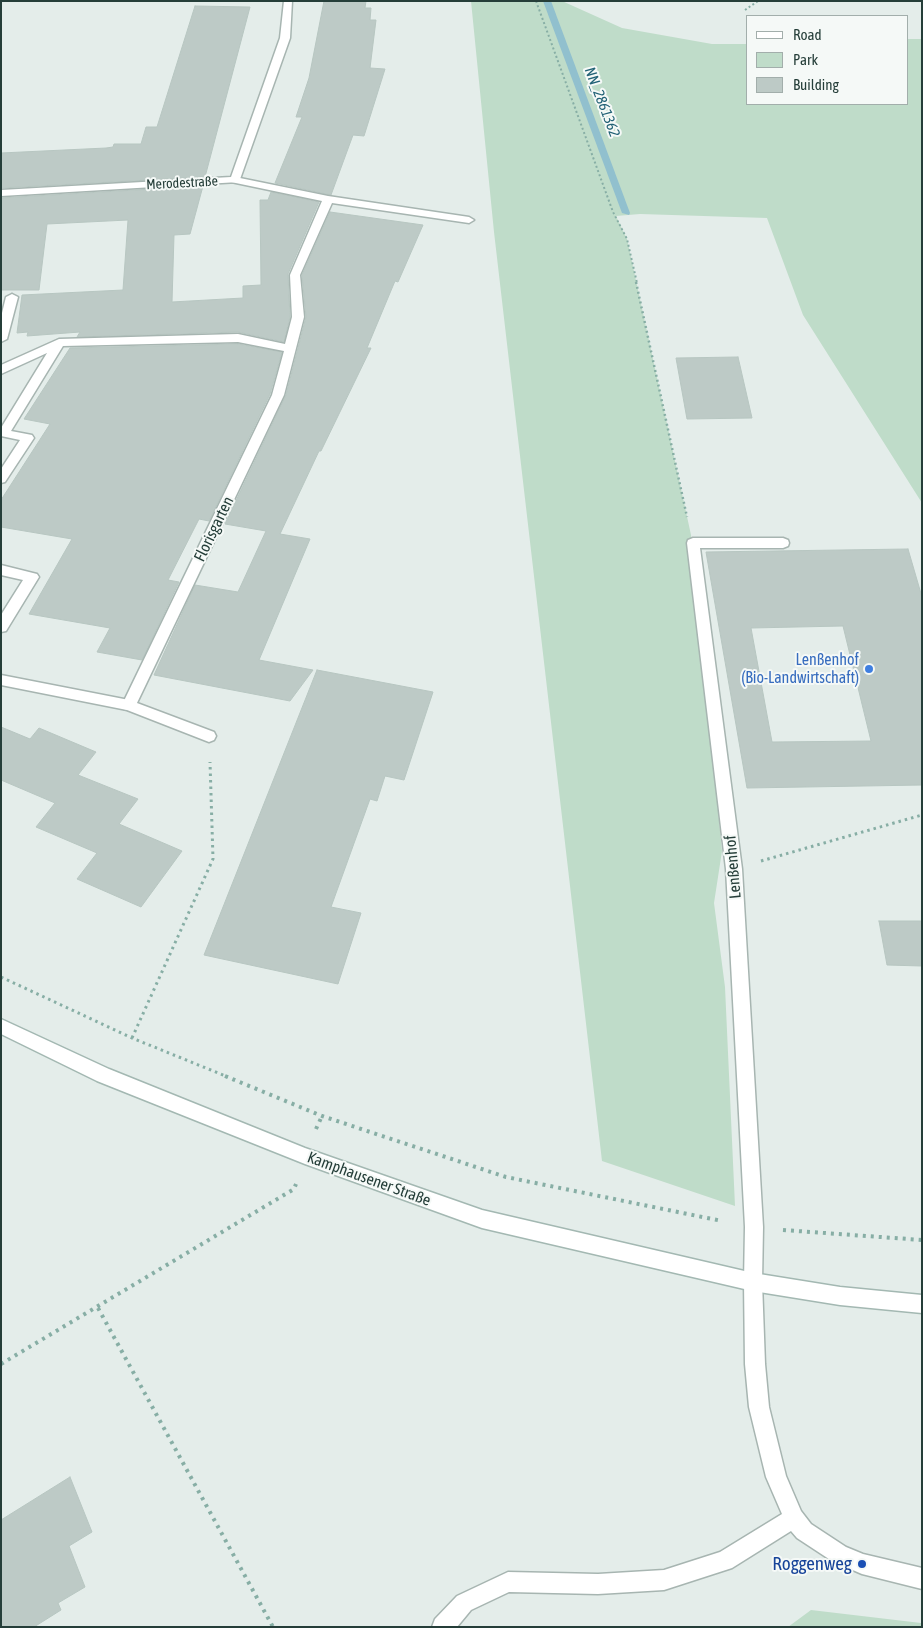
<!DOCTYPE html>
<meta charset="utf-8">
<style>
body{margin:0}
#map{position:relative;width:923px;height:1628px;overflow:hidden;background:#e4edea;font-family:"Asap Condensed",sans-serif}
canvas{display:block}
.frame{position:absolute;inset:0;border:2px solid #253e39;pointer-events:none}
.legend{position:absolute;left:746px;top:15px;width:162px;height:90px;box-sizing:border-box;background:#f5f9f7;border:1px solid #a2aeab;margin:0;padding:6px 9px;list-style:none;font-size:15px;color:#253e39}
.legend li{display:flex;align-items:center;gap:10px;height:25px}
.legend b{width:25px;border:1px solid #a2aeab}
</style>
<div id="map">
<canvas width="923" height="1628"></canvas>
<div class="frame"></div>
<ul class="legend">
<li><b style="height:6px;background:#fff"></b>Road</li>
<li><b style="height:14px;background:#bfdcc9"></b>Park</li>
<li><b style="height:14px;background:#bdcac6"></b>Building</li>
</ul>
</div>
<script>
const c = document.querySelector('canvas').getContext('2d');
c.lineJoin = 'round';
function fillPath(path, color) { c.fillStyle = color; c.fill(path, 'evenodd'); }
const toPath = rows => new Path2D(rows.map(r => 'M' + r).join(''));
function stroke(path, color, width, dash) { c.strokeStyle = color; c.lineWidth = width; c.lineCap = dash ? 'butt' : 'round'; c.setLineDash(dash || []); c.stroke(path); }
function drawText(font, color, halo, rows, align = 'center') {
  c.font = font + ' "Asap Condensed",sans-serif'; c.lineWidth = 4; c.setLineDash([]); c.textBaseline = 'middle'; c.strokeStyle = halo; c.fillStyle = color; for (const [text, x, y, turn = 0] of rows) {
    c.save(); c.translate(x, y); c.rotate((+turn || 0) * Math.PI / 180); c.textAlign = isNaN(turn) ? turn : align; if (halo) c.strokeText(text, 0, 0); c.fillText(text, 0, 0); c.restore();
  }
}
fillPath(toPath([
 [471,1,562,1,622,28,712,44,747,44,747,104,907,104,907,39,922,39,922,503,803,315,767,218,640,214,616,216,627,239,691,535,722,851,714,903,725,987,735,1206,602,1161,494,232],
 [811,1610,921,1623,922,1627,788,1627]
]), '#bfdcc9');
fillPath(toPath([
 [543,1,551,1,630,213,629,215,622,213,543,1]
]), '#91c0ce');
const building = toPath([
 [324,1,366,1,365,8,371,8,370,20,376,20,370,68,385,69,364,136,353,135,331,195,275,183,302,117,296,117,309,78,324,1],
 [195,6,250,7,205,177,1,188,1,153,106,148,113,147,114,144,141,144,146,127,157,127,195,6],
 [203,186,190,234,174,235,172,302,243,298,243,286,261,285,260,200,268,200,271,192,319,202,288,274,290,317,284,342,238,332,77,337,80,332,27,336,28,332,17,333,22,295,123,290,128,220,47,224,39,290,1,290,1,198,203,186],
 [330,212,423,225,398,282,395,281,367,348,371,348,321,451,319,451,280,534,310,539,259,660,313,670,290,701,154,675,195,585,238,592,266,531,225,524,286,395,306,317,302,275,330,212],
 [238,344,282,352,270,394,209,521,199,519,168,580,179,582,142,660,97,652,110,628,29,614,72,539,1,527,1,500,50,424,24,419,70,348,238,344],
 [738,357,752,418,687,419,676,358,738,357],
 [908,549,922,597,922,785,747,788,706,552,908,549],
 [843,626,871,741,772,742,751,628,843,626],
 [317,670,433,692,404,780,385,776,377,801,370,799,331,907,361,913,338,984,204,955,317,670],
 [1,727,30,739,39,728,96,752,78,775,138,799,119,824,182,851,141,907,77,879,97,853,36,827,55,803,1,780,1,727],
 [879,921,922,921,922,966,887,965,879,921],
 [70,1477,92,1532,69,1546,85,1587,58,1603,61,1610,34,1627,1,1627,1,1520,70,1477]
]);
fillPath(building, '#bdcac6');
stroke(building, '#b7c6c1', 1);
const service = toPath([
 [235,177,328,196,469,217,474,220,469,223,332,203,300,275,304,317,284,395,136,705,134,709,129,710,124,709,122,705,272,395,284,351,238,342,63,346,11,431,32,435,34,438,5,482,1,483,1,469,20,440,1,436,1,428,47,353,1,374,1,365,59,339,238,334,285,344,292,317,290,275,322,201,231,182,231,178,235,177],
 [12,294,18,297,7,339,1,342,1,317,6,297,12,294],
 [693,538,783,538,788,540,789,543,788,546,783,548,700,548,742,869,763,1227,762,1282,760,1289,753,1291,746,1289,744,1282,745,1227,726,869,687,543,688,540,693,538],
 [1,565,37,574,39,577,6,631,1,632,1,615,23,580,1,575,1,565]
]);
const minor = toPath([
 [284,1,292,1,290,38,239,182,1,196,1,190,231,177,280,38,284,1],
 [1,675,129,700,214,732,216,736,214,740,209,742,127,710,1,685,1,675],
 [753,1273,760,1275,762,1282,765,1364,769,1407,786,1476,801,1511,811,1524,846,1547,863,1554,922,1568,922,1589,862,1574,832,1561,797,1538,791,1531,732,1568,664,1590,598,1594,509,1592,471,1610,457,1627,432,1627,435,1619,457,1596,508,1572,598,1574,664,1570,720,1552,782,1514,766,1477,749,1407,745,1364,744,1282,746,1275,753,1273]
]);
const secondary = toPath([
 [1,1019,109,1069,305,1148,482,1210,753,1273,840,1287,922,1295,922,1313,840,1305,753,1291,482,1228,305,1164,97,1081,1,1034,1,1019]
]);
stroke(service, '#a7b5b1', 3);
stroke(minor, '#a7b5b1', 3);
stroke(secondary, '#a3b8b2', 3);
stroke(toPath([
 [536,1,613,212,627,239,637,283],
 [745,10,758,1]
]), '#87aea5', 2, [2, 2.5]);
stroke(toPath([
 [636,282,687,517]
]), '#87aea5', 2.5, [2, 3]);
stroke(toPath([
 [761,861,922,815],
 [1,977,132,1038,228,1077],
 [132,1038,213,859,210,762]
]), '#87aea5', 3, [2.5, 4]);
stroke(toPath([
 [225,1076,322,1116,506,1177,722,1221],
 [316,1129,322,1116],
 [783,1230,922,1240],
 [98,1308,273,1627],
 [1,1364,294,1189,296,1184]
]), '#87aea5', 4, [3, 5]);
fillPath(service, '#fff');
fillPath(minor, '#fff');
fillPath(secondary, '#fff');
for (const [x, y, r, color] of [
 [869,669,5,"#3f7fe0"],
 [862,1564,5,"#1a4fb4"]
]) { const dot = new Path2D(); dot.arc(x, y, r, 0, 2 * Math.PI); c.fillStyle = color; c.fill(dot); stroke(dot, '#f5f9f7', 2); }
drawText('14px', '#253e39', '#f5f9f7', [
 ["Merodestraße",182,183,-3]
]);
drawText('italic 15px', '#226276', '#f5f9f7', [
 ["NN_2861362",602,102,69]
]);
drawText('16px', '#253e39', '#f5f9f7', [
 ["Florisgarten",214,529,-64],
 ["Lenßenhof",733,867,-95],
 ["Kamphausener Straße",369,1179,20]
]);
drawText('16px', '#366cbe', '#f5f9f7', [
 ["Lenßenhof",859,660],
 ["(Bio-Landwirtschaft)",859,678]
], 'right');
drawText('19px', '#164399', '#f5f9f7', [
 ["Roggenweg",852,1564]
], 'right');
</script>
